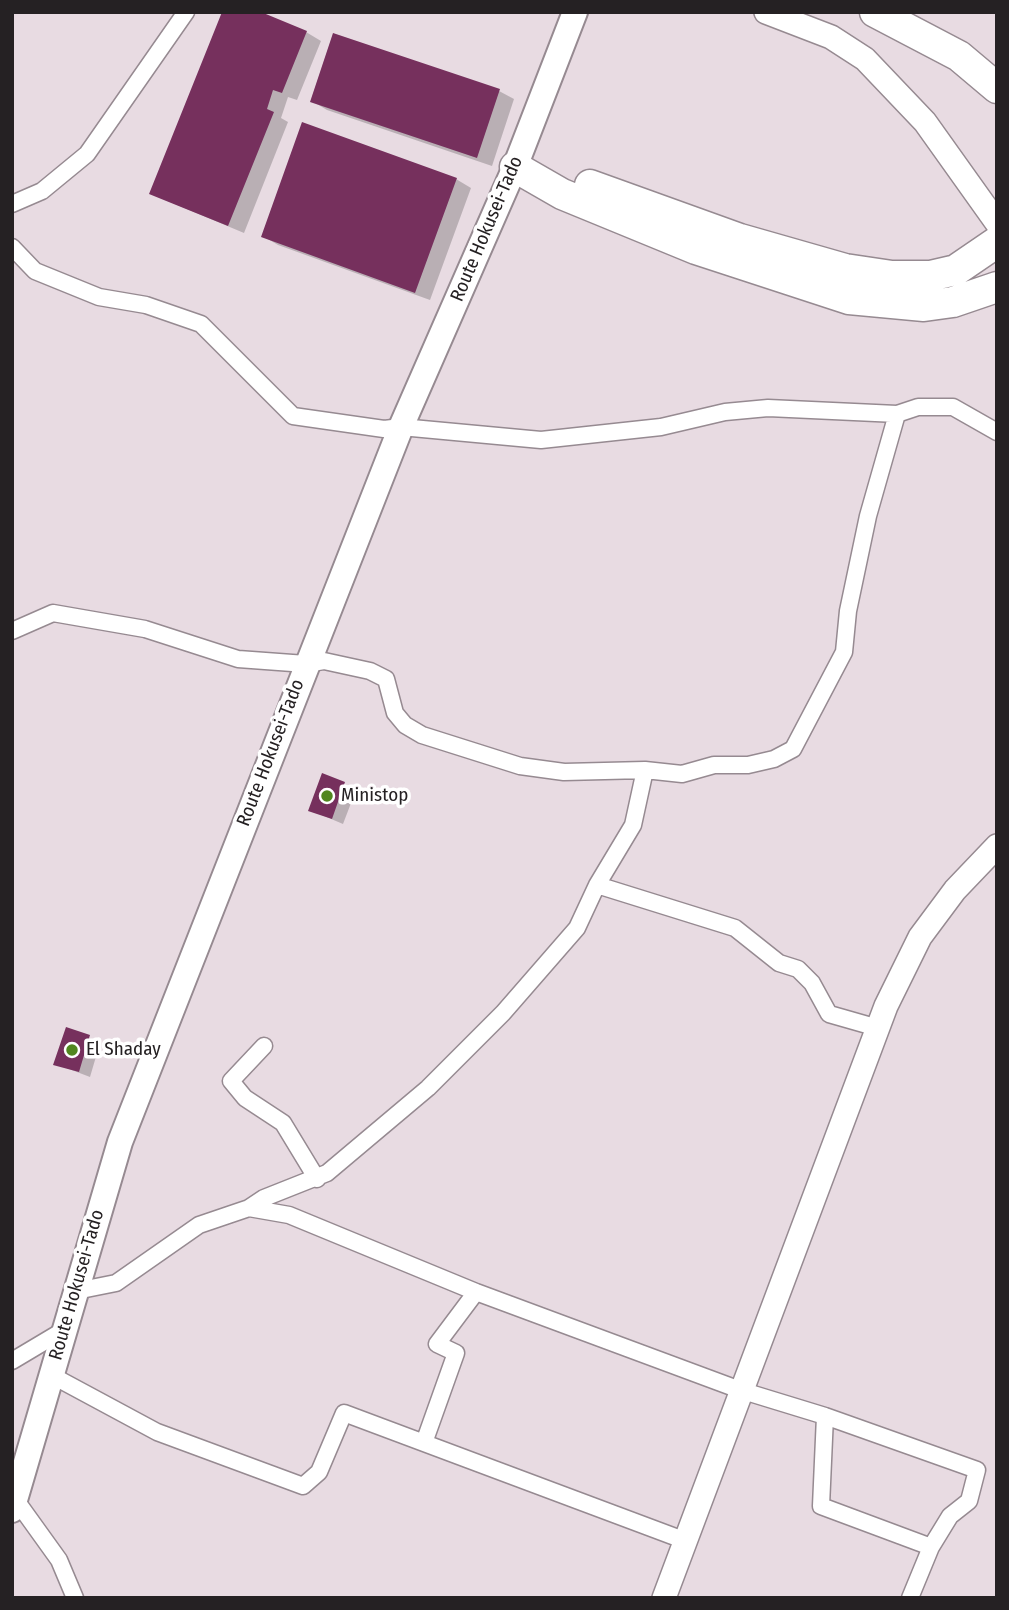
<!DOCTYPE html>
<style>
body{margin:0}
#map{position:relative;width:1009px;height:1610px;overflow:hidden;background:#e8dbe2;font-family:"Fira Sans Condensed",sans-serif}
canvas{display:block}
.frame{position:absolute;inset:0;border:14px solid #252123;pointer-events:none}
</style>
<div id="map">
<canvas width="1009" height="1610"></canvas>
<div class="frame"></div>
</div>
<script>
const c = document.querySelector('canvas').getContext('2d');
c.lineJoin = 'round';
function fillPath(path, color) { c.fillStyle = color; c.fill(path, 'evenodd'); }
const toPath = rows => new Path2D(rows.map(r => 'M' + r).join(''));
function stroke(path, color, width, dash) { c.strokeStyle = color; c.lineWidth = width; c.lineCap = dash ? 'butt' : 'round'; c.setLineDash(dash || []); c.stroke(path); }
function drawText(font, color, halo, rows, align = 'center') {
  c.font = font + ' "Fira Sans Condensed",sans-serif'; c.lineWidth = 7; c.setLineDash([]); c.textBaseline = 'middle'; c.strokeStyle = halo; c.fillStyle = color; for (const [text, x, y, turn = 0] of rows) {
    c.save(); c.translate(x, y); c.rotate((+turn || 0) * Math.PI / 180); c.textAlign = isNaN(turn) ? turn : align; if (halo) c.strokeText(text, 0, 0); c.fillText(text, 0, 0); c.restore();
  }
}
fillPath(toPath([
 [306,32,321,41,297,100,288,97,281,118,288,122,244,233,151,194],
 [499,91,514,99,492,166,327,110,312,101],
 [456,179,471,188,430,300,278,245,263,236],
 [323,776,356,790,343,824,310,810],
 [67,1029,100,1043,90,1077,56,1064]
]), '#0003');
fillPath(toPath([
 [222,12,261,12,307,31,282,93,273,90,267,109,274,112,228,226,149,194],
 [333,33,500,89,477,158,310,102],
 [302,122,457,178,415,293,261,237],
 [322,773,345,782,332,819,308,811],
 [66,1027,90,1035,79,1072,53,1065]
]), '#76305d');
const street = toPath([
 [12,204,42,191,87,154,186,12],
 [12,247,35,271,99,297,146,305,201,324,293,416,384,429,401,427,541,440,661,427,725,412,768,408,897,414,918,407,953,407,997,432],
 [12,631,53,613,145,629,238,659,306,664,324,661,370,671,386,679,395,713,405,725,422,735,520,766,564,772,645,770,682,774,714,765,748,765,774,759,793,749,844,652,848,611,868,516,897,414],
 [597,885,735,928,779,963,798,969,812,983,829,1014,878,1028],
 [264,1046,231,1081,245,1098,283,1123,317,1179],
 [249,1208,289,1215,476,1292,740,1390,825,1416,977,1470,969,1501,950,1516,931,1547,910,1598],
 [76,1291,116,1283,199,1225,249,1208,264,1198,327,1173,428,1088,503,1013,577,928,597,885,633,825,645,770],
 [12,1361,64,1330],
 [51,1375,157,1432,303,1486,319,1472,344,1413,686,1541],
 [825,1416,821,1506,931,1547],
 [425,1440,456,1353,437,1344,476,1292],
 [13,1496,59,1560,75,1598]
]);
const secondary = toPath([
 [766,12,831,37,865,59,925,122,997,223],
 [664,1598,886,1006,920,937,955,890,997,846]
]);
const primary = toPath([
 [12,1510,120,1142,401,427,515,167,575,12]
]);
const highway = toPath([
 [875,12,959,56,997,88],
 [515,167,562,194,696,249,849,299,924,306,953,302,997,287],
 [590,185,740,239,845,269,892,276,930,276,956,270,997,242]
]);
stroke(street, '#968a91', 19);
stroke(secondary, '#968a91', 26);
stroke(primary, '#968a91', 28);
stroke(highway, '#968a91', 33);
stroke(street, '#fff', 16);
stroke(secondary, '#fff', 23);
stroke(primary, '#fff', 24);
stroke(highway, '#fff', 30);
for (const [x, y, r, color] of [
 [327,796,7,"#51861f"],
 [72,1050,7,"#51861f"]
]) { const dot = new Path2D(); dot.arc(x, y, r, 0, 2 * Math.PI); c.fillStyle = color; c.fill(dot); stroke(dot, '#fff', 2.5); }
drawText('19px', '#252123', '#fff', [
 ["Route Hokusei-Tado",487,229,-67],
 ["Route Hokusei-Tado",271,753,-69],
 ["Route Hokusei-Tado",77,1285,-74]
]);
drawText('19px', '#252123', '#fff', [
 ["Ministop",341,796],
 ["El Shaday",86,1050]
], 'left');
</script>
